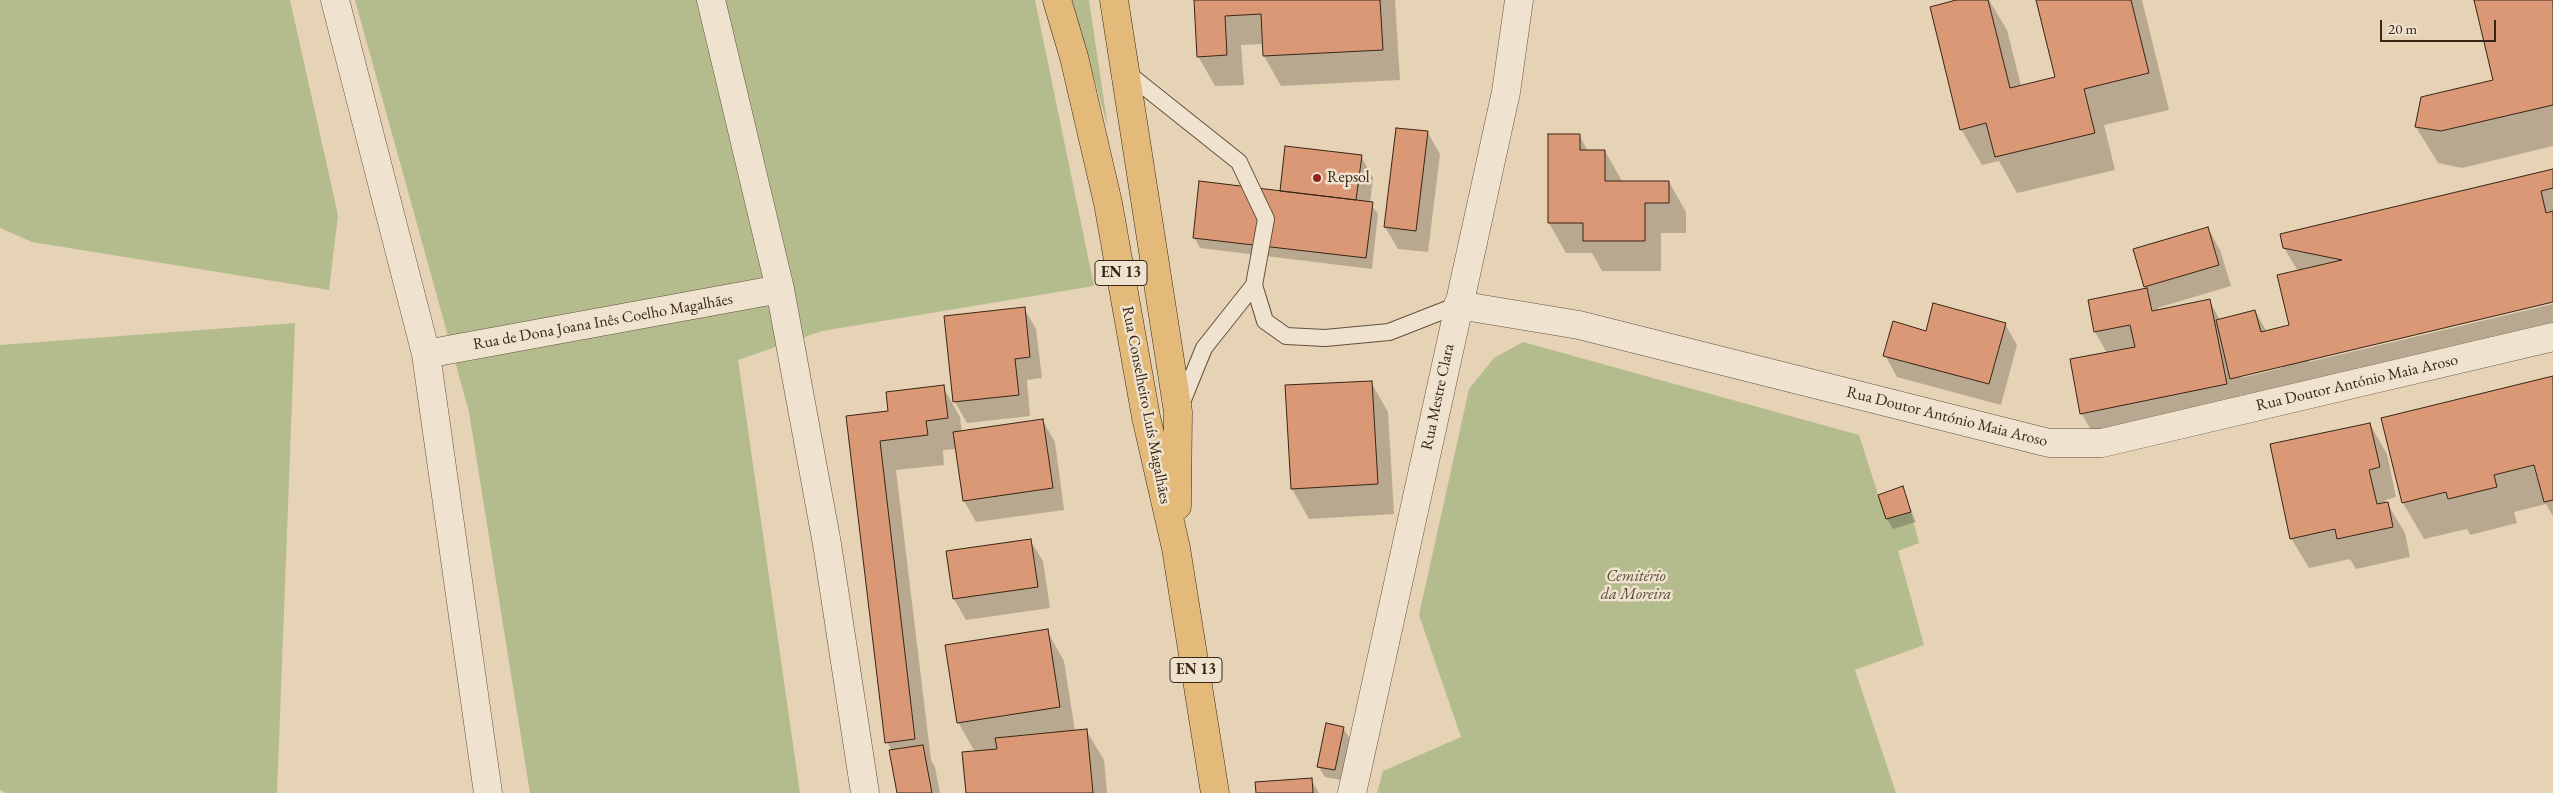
<!DOCTYPE html>
<meta charset="utf-8">
<style>
body{margin:0}
#map{position:relative;width:2553px;height:793px;overflow:hidden;background:#e6d3b5;font-family:"EB Garamond",serif}
canvas{display:block}
.scale{position:absolute;left:2380px;top:20px;width:116px;height:22px;box-sizing:border-box;border:2px solid #372515;border-top:0;padding-left:6px;font-size:15px;line-height:18px;white-space:nowrap;color:#372515;-webkit-text-stroke:4px #efe2cf;paint-order:stroke}
</style>
<div id="map">
<canvas width="2553" height="793"></canvas>
<div class="scale">20 m</div>
</div>
<script>
const c = document.querySelector('canvas').getContext('2d');
c.lineJoin = 'round';
function fillPath(path, color) { c.fillStyle = color; c.fill(path, 'evenodd'); }
const toPath = rows => new Path2D(rows.map(r => 'M' + r).join(''));
function stroke(path, color, width, dash) { c.strokeStyle = color; c.lineWidth = width; c.lineCap = dash ? 'butt' : 'round'; c.setLineDash(dash || []); c.stroke(path); }
function drawText(font, color, halo, rows, align = 'center') {
  c.font = font + ' "EB Garamond",serif'; c.lineWidth = 5; c.setLineDash([]); c.textBaseline = 'middle'; c.strokeStyle = halo; c.fillStyle = color; for (const [text, x, y, turn = 0] of rows) {
    c.save(); c.translate(x, y); c.rotate((+turn || 0) * Math.PI / 180); c.textAlign = isNaN(turn) ? turn : align; if (halo) c.strokeText(text, 0, 0); c.fillText(text, 0, 0); c.restore();
  }
}
fillPath(toPath([
 [0,0,290,0,338,215,329,290,32,242,0,228],
 [355,0,1035,0,1094,286,822,331,738,360,800,793,530,793,469,412],
 [1072,0,1089,0,1108,128],
 [295,323,277,793,6,793,0,790,0,345],
 [1523,342,1859,435,1886,519,1911,512,1919,543,1898,551,1924,645,1855,670,1896,793,1377,793,1383,771,1461,737,1419,615,1469,389,1494,358]
]), '#b4bc8e');
fillPath(toPath([
 [1195,0,1395,0,1400,80,1281,86,1264,56,1263,44,1241,45,1244,85,1215,86,1198,56],
 [1961,0,1989,0,2007,30,2021,86,2056,78,2037,0,2142,0,2169,110,2104,125,2115,170,2017,193,1999,161,1982,165,1961,129],
 [2475,0,2553,0,2553,146,2462,168,2438,163,2416,127,2495,81],
 [1397,129,1428,133,1440,154,1428,252,1398,249,1385,227],
 [1579,135,1588,151,1605,151,1622,181,1669,182,1686,212,1686,233,1661,233,1661,271,1602,271,1592,253,1566,253,1549,223],
 [1361,156,1373,178,1370,203,1378,214,1372,269,1200,248,1194,237],
 [2553,170,2553,301,2309,359,2309,362,2553,304,2553,344,2253,415,2240,393,2243,414,2099,443,2081,413,2107,353,2095,332,2089,301,2147,289,2145,286,2208,228,2220,250,2231,286,2157,308,2159,310,2209,300,2220,320,2255,311,2267,332,2291,326,2298,271,2284,248],
 [2282,366,2282,368,2241,378,2241,376],
 [1024,308,1036,329,1042,378,1027,380,1030,416,967,423,955,402],
 [2005,324,2017,345,2001,405,1897,377,1885,355,1927,332],
 [2553,377,2553,516,2546,504,2514,512,2517,523,2470,535,2467,529,2424,539,2403,503],
 [1371,382,1388,412,1394,514,1309,519,1292,489],
 [943,387,960,417,962,432,1043,421,1055,442,1064,510,976,522,964,501,957,449,943,450,944,465,896,470,931,760,935,767,940,793,898,793,892,751,887,742,848,417,890,412],
 [2370,424,2387,454,2396,497,2385,500,2405,533,2410,557,2356,569,2350,559,2309,568,2291,538],
 [1902,488,1916,522,1893,529,1887,519],
 [1030,540,1043,561,1050,608,966,620,954,599],
 [1047,631,1064,661,1075,731,1086,730,1104,760,1107,793,967,793,975,752,958,722],
 [1343,728,1350,739,1341,780,1325,777,1318,766],
 [1311,779,1319,793,1257,793]
]), '#0003');
const building = toPath([
 [1194,0,1380,0,1383,50,1263,56,1261,14,1225,16,1227,55,1197,57,1194,0],
 [1956,0,1988,0,2010,88,2055,77,2036,0,2131,0,2149,73,2084,89,2095,133,1995,157,1986,123,1960,130,1930,7,1956,0],
 [2474,0,2553,0,2553,105,2441,131,2415,127,2421,97,2493,80,2474,0],
 [1396,128,1428,131,1416,231,1384,227,1396,128],
 [1548,134,1580,134,1580,150,1605,150,1605,181,1669,181,1669,203,1645,203,1645,241,1583,241,1583,223,1548,223,1548,134],
 [1285,146,1362,155,1356,200,1280,191,1285,146],
 [2553,169,2553,188,2541,191,2546,213,2553,211,2553,302,2230,379,2216,320,2255,310,2261,332,2289,325,2277,275,2342,260,2283,248,2280,234,2553,169],
 [1199,181,1373,202,1366,258,1193,238,1199,181],
 [2208,227,2219,265,2144,287,2133,249,2208,227],
 [2147,288,2152,311,2210,299,2227,384,2080,414,2070,359,2135,347,2130,325,2094,332,2088,300,2147,288],
 [1933,303,2006,323,1989,384,1883,356,1893,321,1926,331,1933,303],
 [1025,307,1030,357,1015,359,1019,395,953,402,944,316,1025,307],
 [2553,376,2553,500,2544,502,2534,465,2494,475,2497,487,2448,499,2446,492,2402,503,2381,418,2553,376],
 [1372,381,1378,484,1291,489,1285,385,1372,381],
 [944,385,948,418,926,421,928,435,880,441,915,739,885,743,846,416,888,411,886,392,944,385],
 [1043,419,1053,488,963,501,953,432,1043,419],
 [2370,423,2380,467,2369,470,2377,504,2388,502,2393,527,2337,539,2335,529,2290,539,2270,444,2370,423],
 [1903,486,1911,512,1886,519,1878,495,1903,486],
 [1031,539,1038,587,953,599,946,551,1031,539],
 [1048,629,1060,707,957,723,945,645,1048,629],
 [1326,723,1344,727,1335,770,1317,767,1326,723],
 [1087,729,1093,793,966,793,962,752,997,749,995,738,1087,729],
 [923,745,932,793,897,793,889,750,923,745],
 [1312,778,1313,793,1256,793,1255,782,1312,778]
]);
fillPath(building, '#db9876');
stroke(building, '#372515', 1);
const lane = toPath([
 [1126,72,1239,162,1266,219,1254,285,1204,348,1180,407],
 [1254,285,1265,321,1286,336,1325,338,1389,332,1458,305]
]);
const street = toPath([
 [335,0,426,354,488,793],
 [711,0,780,289,827,544,865,793],
 [1458,305,1579,325,2049,443,2102,443,2553,337],
 [426,354,780,289],
 [1352,793,1506,92,1519,0]
]);
const primary = toPath([
 [1057,0,1074,57,1108,203,1146,417,1176,548,1215,793],
 [1114,0,1178,412,1177,506]
]);
stroke(lane, '#63503d', 18);
stroke(street, '#63503d', 29);
stroke(primary, '#372515', 29);
stroke(lane, '#efe2cf', 16);
stroke(street, '#efe2cf', 28);
stroke(primary, '#e3ba7a', 28);
for (const [x, y, r, color] of [
 [1317,178,5,"#8f2418"]
]) { const dot = new Path2D(); dot.arc(x, y, r, 0, 2 * Math.PI); c.fillStyle = color; c.fill(dot); stroke(dot, '#efe2cf', 2); }
for (const [x, y, w] of [
 [1121,273,52],
 [1196,670,52]
]) { const box = new Path2D(); box.roundRect(x - w / 2, y - 12.5, w, 25, 4); c.fillStyle = '#efe2cf'; c.fill(box); stroke(box, '#372515', 1); }
drawText('bold 15px', '#372515', null, [
 ["EN 13",1121,273],
 ["EN 13",1196,670]
]);
drawText('16px', '#372515', '#efe2cf', [
 ["Repsol",1327,178]
], 'left');
drawText('16px', '#372515', '#efe2cf', [
 ["Rua de Dona Joana Inês Coelho Magalhães",603,322,-10],
 ["Rua Doutor António Maia Aroso",2357,383,-13],
 ["Rua Mestre Clara",1438,397,-78],
 ["Rua Conselheiro Luís Magalhães",1146,405,79],
 ["Rua Doutor António Maia Aroso",1947,417,14]
]);
drawText('italic 16px', '#564b33', '#efe2cf', [
 ["Cemitério",1636,577],
 ["da Moreira",1636,595]
]);
</script>
